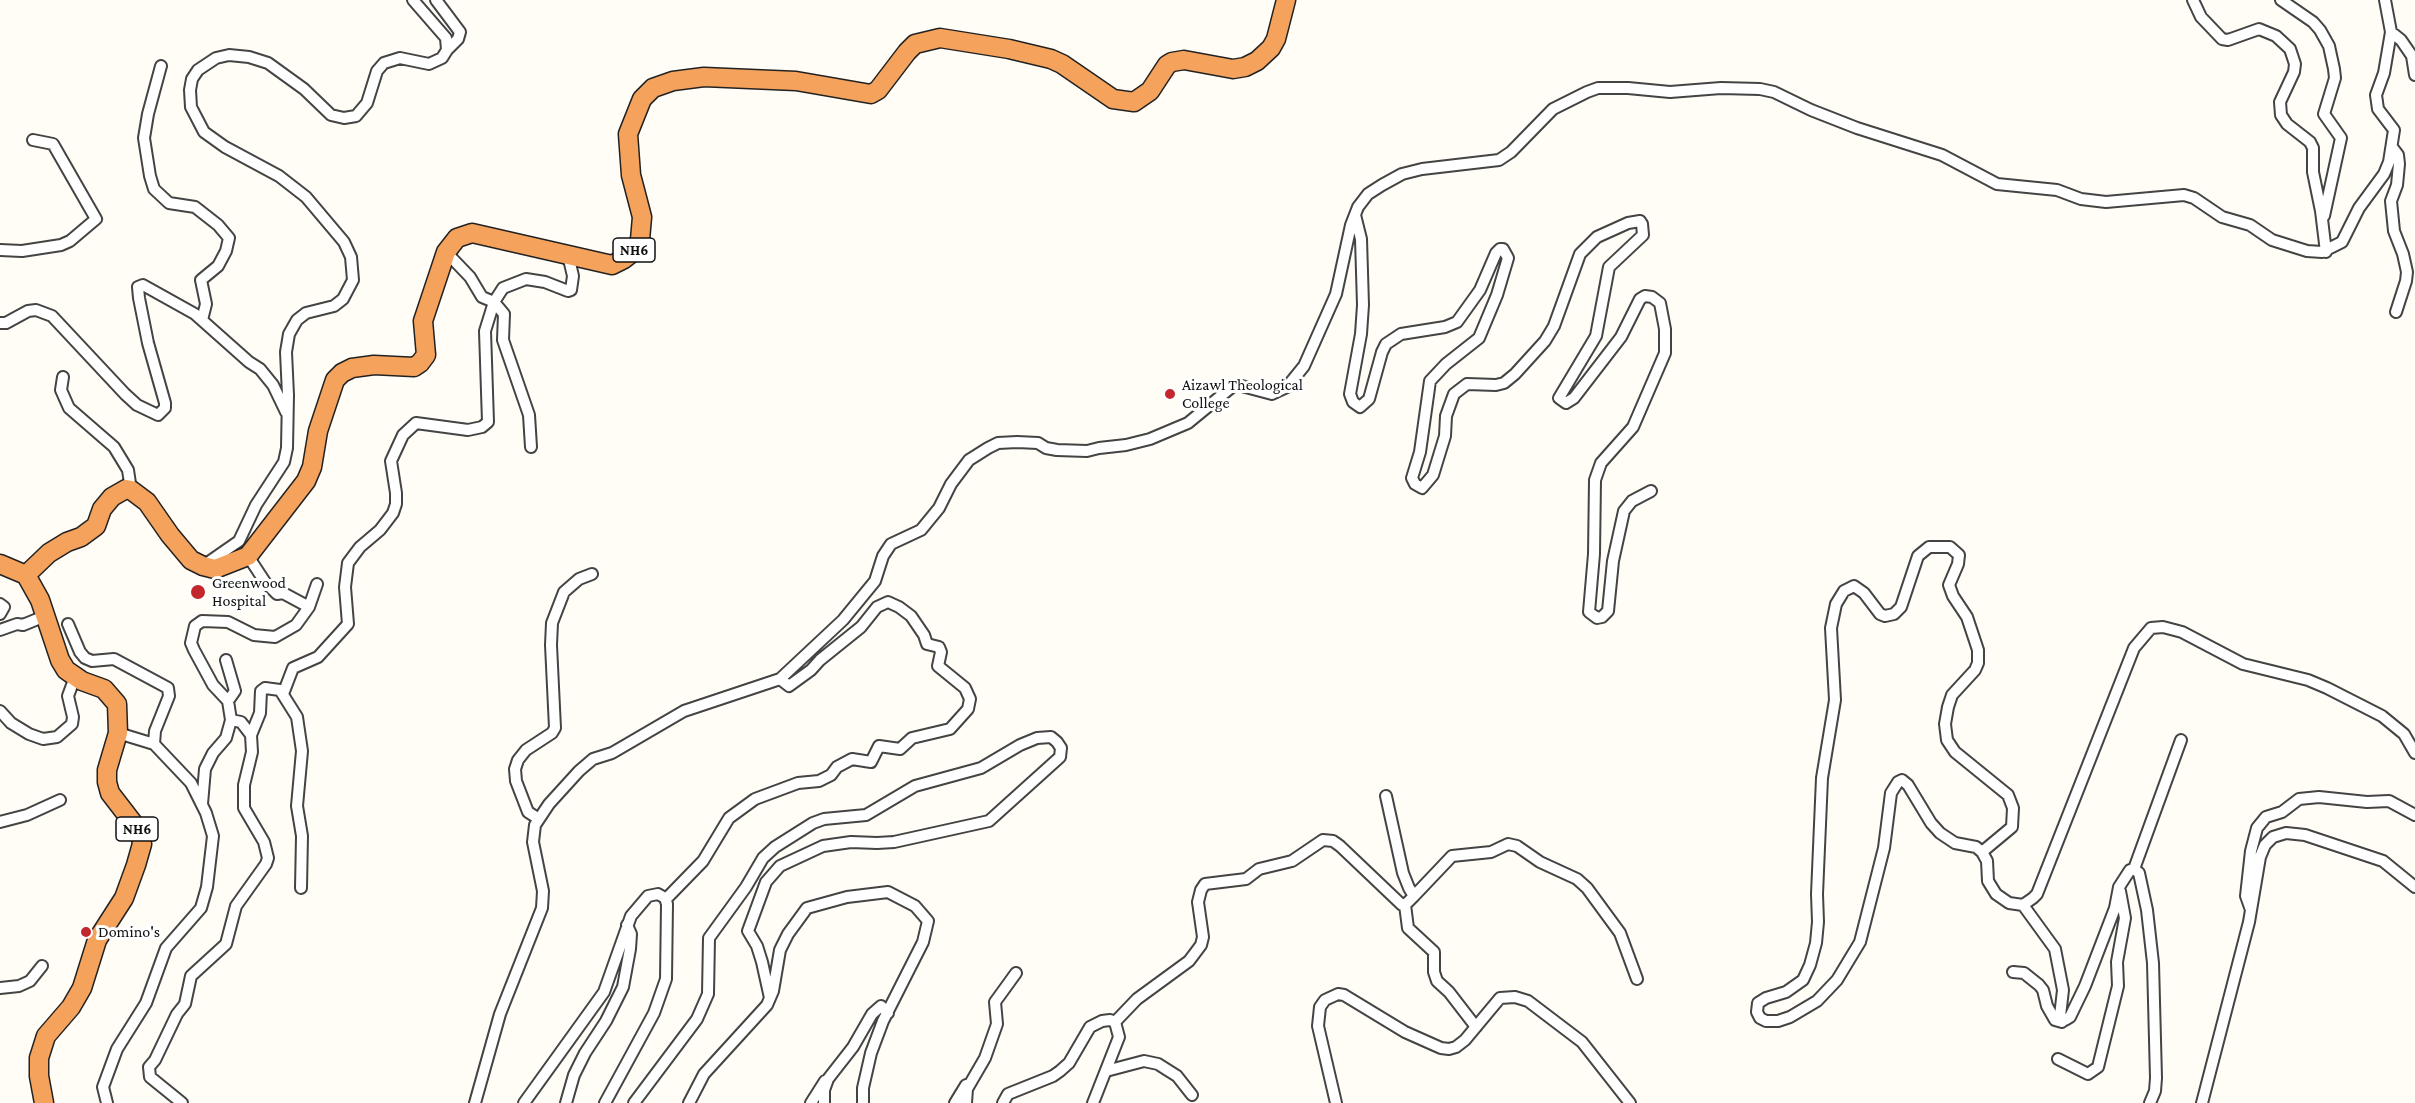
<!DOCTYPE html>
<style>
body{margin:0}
canvas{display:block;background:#fffdf5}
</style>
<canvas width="2415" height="1103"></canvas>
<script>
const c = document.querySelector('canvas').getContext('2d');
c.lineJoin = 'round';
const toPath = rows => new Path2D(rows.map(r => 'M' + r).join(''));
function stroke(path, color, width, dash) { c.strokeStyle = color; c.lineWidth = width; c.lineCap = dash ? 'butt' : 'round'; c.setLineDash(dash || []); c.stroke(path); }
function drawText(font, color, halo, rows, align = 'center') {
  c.font = font + ' "Crimson Pro",serif'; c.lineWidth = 6; c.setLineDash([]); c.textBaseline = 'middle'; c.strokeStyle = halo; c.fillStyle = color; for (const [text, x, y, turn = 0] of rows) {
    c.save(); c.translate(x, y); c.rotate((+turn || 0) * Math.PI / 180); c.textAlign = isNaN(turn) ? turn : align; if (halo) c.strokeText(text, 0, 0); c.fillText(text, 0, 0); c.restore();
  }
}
const street = toPath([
 [436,0,460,32,458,39,447,50],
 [2193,0,2201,17,2222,39,2228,40,2259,29,2276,36,2290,49,2295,64,2294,72,2280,102,2281,115,2287,124,2310,142,2313,148,2313,172,2321,211,2326,252],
 [2281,0,2313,22,2320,30,2329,46,2334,69,2335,78,2324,114,2341,138,2324,216],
 [2391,32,2401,40,2412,56,2415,75],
 [161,66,148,114,144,138,150,176,154,189,169,203,195,207,218,225,229,238,226,251,218,266,201,280,206,304,202,320],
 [2392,147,2398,155,2399,164,2397,185,2391,201,2394,231,2403,254,2407,272,2406,281,2396,312],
 [1355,215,1361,239,1363,305,1361,334,1350,394,1353,402,1360,407,1369,399,1382,352,1386,344,1401,334,1445,327,1457,322,1480,290,1496,253,1500,249,1503,249,1508,258,1497,295,1479,338,1446,364,1430,381,1420,452,1412,478,1415,484,1422,488,1433,475,1445,436,1446,416,1454,394,1467,384,1496,385,1504,383,1515,374,1545,341,1554,326,1580,254,1597,237,1628,223,1640,221,1642,224,1643,235,1609,267,1596,336,1559,398,1566,403,1574,398,1621,337,1640,299,1645,296,1652,297,1660,303,1665,329,1665,353,1633,427,1601,463,1595,480,1594,554,1589,612,1597,618,1602,617,1608,611,1613,561,1624,511,1632,501,1651,491],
 [0,250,22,251,61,245,70,241,96,219,53,144,33,140],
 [0,323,6,323,28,311,36,310,52,316,125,394,137,405,158,415,165,408,165,403,148,343,139,298,138,287,143,285,195,314,249,362,260,369,273,385,286,412],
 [63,377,61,390,69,408,114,447,128,470,131,490],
 [531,447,529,415,503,340,504,314,494,302,503,288,526,279,545,282,568,291,571,290,573,276,568,255],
 [248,556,265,582,277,594,283,593,309,607],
 [203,566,239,541,256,505,284,462,287,448,288,395,286,352,289,334,297,320,306,313,334,306,343,299,353,280,351,257,344,242,306,197,279,176,225,147,204,132,191,107,190,90,192,79,198,70,216,58,229,55,249,57,268,63,304,89,331,115,344,118,356,116,367,103,377,71,384,63,400,58,429,64,442,58,447,50,446,38,413,0],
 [0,604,4,607,0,614],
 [68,624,80,652,85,658,92,661,114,659,168,688,169,696,155,731,154,744],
 [0,630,17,624,23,625,45,616],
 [283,694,293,668,318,657,348,624,345,587,348,563,360,547,380,530,393,513,396,504,396,493,391,461,403,435,416,423,468,430,482,427,488,422,485,331,494,302,482,297,470,277,446,252],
 [228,701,213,685,194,650,191,643,195,626,202,621,228,622,254,635,275,637,296,625,309,607,317,584],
 [0,711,11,723,29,734,43,739,57,737,72,724,73,717,68,696,75,677],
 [231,720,241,722,251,735,260,713,261,691,265,688,280,690,297,717,302,751,297,806,302,836,301,888],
 [1386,796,1403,873,1409,888,1414,896],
 [202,804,205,769,213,753,226,738,231,720,228,701,235,691,226,660],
 [539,819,528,812,516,781,515,769,518,760,526,750,552,733,555,728,551,645,552,623,564,592,579,579,592,574],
 [0,822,27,815,60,800],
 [1982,852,2012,827,2013,808,2008,795,1955,752,1947,740,1945,724,1948,707,1952,695,1975,670,1978,663,1978,650,1967,617,1953,596,1949,585,1958,564,1959,555,1950,547,1929,547,1918,556,1901,607,1894,614,1885,616,1880,614,1864,593,1854,586,1844,591,1836,604,1831,628,1835,700,1822,778,1817,894,1818,922,1816,943,1810,965,1803,980,1786,992,1766,998,1758,1003,1757,1012,1760,1018,1766,1021,1778,1021,1790,1017,1817,1001,1837,980,1860,942,1884,848,1891,793,1898,782,1902,780,1908,785,1931,823,1940,833,1955,843,1976,847,1982,852,1987,861,1988,881,1996,894,2009,903,2023,905,2033,898,2037,894,2134,648,2151,628,2163,627,2182,632,2243,664,2308,680,2327,688,2382,716,2404,734,2415,753],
 [2134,869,2181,740],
 [666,899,703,861,729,818,755,799,798,783,819,781,831,775,837,767,852,759,871,762,879,746,900,749,912,738,950,729,968,709,970,699,965,688,938,666,941,652,939,647,927,644,924,635,911,616,899,607,888,602,877,607,861,627,820,660,811,670,789,686,780,679],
 [1405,905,1408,928,1434,952,1434,972,1437,981,1449,992,1476,1027],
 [2023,905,2055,949,2063,990,2060,1016,2065,1020,2070,1017,2085,986,2115,908,2119,887,2130,870,2134,869,2139,873,2147,910,2153,963,2156,1078,2155,1091,2150,1103],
 [2251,910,2246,896,2251,851,2257,828,2266,817,2282,812,2299,799,2319,797,2367,802,2389,801,2415,815],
 [2013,972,2024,973,2039,985,2043,990,2047,1006,2055,1020,2062,1022],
 [0,988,19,986,30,981,42,966],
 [1115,1022,1137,999,1189,961,1201,945,1203,937,1198,902,1201,890,1205,884,1246,879,1259,869,1292,861,1323,840,1333,841,1340,846,1402,905,1405,905,1414,896,1452,856,1491,852,1508,844,1517,846,1540,862,1577,879,1587,888,1620,933,1637,979],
 [2058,1059,2088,1074,2098,1067,2118,986,2117,962,2125,918,2120,891],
 [1106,1071,1144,1061,1158,1064,1177,1076,1192,1095],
 [107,1103,103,1087,117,1049,146,1003,166,948,201,908,207,887,213,836,206,813,191,783,154,744,118,733],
 [182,1103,150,1077,149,1067,155,1060,177,1014,185,1004,191,976,226,944,236,906,266,864,268,858,264,842,244,808,244,785,252,752,251,735],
 [475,1103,500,1014,542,908,543,891,533,842,535,825,549,804,579,771,593,759,612,753,684,711,780,679,843,620,875,581,883,556,891,544,921,530,939,508,951,484,969,460,988,448,998,443,1017,442,1038,443,1046,448,1057,450,1087,451,1099,448,1126,445,1150,439,1188,423,1233,386,1238,385,1272,394,1287,387,1304,366,1336,294,1351,225,1358,207,1368,194,1382,185,1402,174,1422,169,1499,160,1511,152,1553,109,1587,92,1598,88,1628,88,1670,92,1721,88,1760,89,1774,92,1811,110,1857,128,1942,155,1997,184,2057,190,2081,199,2106,202,2184,195,2194,198,2222,217,2250,225,2272,240,2307,251,2322,252,2342,242,2359,208,2384,174,2389,162,2394,130,2378,109,2376,95,2384,73,2391,32,2385,0],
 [524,1103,604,992,631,916,648,896,658,894,665,898,667,904,666,979,654,1013,605,1103],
 [566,1103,574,1075,585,1053,606,1021,623,987,630,949,631,934,627,925],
 [634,1103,697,1019,708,994,709,938,746,887,763,858,775,847,813,823,824,819,866,815,915,786,981,768,1020,745,1037,738,1051,737,1057,742,1061,748,1060,757,989,821,894,842,877,843,851,842,823,846,780,866,766,882,748,931,757,946,762,962,770,998],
 [689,1103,704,1074,767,1005,773,991,780,950,788,934,807,908,847,897,888,892,915,906,928,921,923,942,883,1021,871,1053,863,1088,863,1103],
 [811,1103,825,1081],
 [824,1103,824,1090,828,1079,853,1047,872,1014,881,1006,888,1013],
 [955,1103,966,1085],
 [966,1103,967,1089,985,1058,997,1024,995,1002,1016,973],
 [1003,1103,1008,1094,1053,1076,1060,1071,1069,1063,1090,1027,1102,1021,1110,1020,1115,1022,1119,1037,1093,1103],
 [1336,1103,1318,1026,1320,1007,1325,1000,1338,994,1344,995,1405,1032,1441,1048,1449,1049,1456,1047,1465,1040,1500,998,1515,997,1528,1001,1582,1042,1630,1103],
 [2202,1103,2249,922,2260,857,2265,845,2273,837,2286,833,2305,835,2383,861,2415,887]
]);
const highway = toPath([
 [0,564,26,575,40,600,60,660,66,670,82,681,104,689,117,704,118,733,107,770,107,782,110,793,140,832,142,844,136,865,124,898,97,940,82,988,71,1007,46,1036,39,1058,39,1076,44,1103],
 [26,575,49,553,67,542,81,537,96,526,102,509,112,497,126,489,131,490,147,502,170,535,191,560,203,566,215,569,248,556,306,481,312,467,318,431,335,380,342,373,352,368,374,365,414,367,420,363,426,355,423,321,446,252,457,238,472,233,612,265,624,259,633,252,640,240,642,217,631,175,628,134,642,99,653,88,673,81,704,77,796,81,871,94,878,90,907,52,915,44,940,38,1009,49,1051,59,1062,64,1113,99,1134,102,1150,91,1167,65,1172,62,1184,60,1233,69,1245,67,1257,61,1271,48,1276,39,1286,0]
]);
stroke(street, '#444', 14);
stroke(highway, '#222', 21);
stroke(street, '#fff', 10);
stroke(highway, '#f5a25d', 18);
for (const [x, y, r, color] of [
 [1170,394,6,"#c4262e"],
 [198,592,8,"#c4262e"],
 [86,932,6,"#c4262e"]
]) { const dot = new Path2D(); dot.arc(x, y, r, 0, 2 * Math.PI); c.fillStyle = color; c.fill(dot); stroke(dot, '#fff', 2); }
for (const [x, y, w] of [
 [634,250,42],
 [137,829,42]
]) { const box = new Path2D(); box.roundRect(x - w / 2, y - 12, w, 24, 4.5); c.fillStyle = '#fff'; c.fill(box); stroke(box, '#111', 1.5); }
drawText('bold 15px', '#111', null, [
 ["NH6",634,250],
 ["NH6",137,829]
]);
drawText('16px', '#111', '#fff', [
 ["Aizawl Theological",1182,385],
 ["College",1182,403],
 ["Greenwood",212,583],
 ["Hospital",212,601],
 ["Domino's",98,932]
], 'left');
</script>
